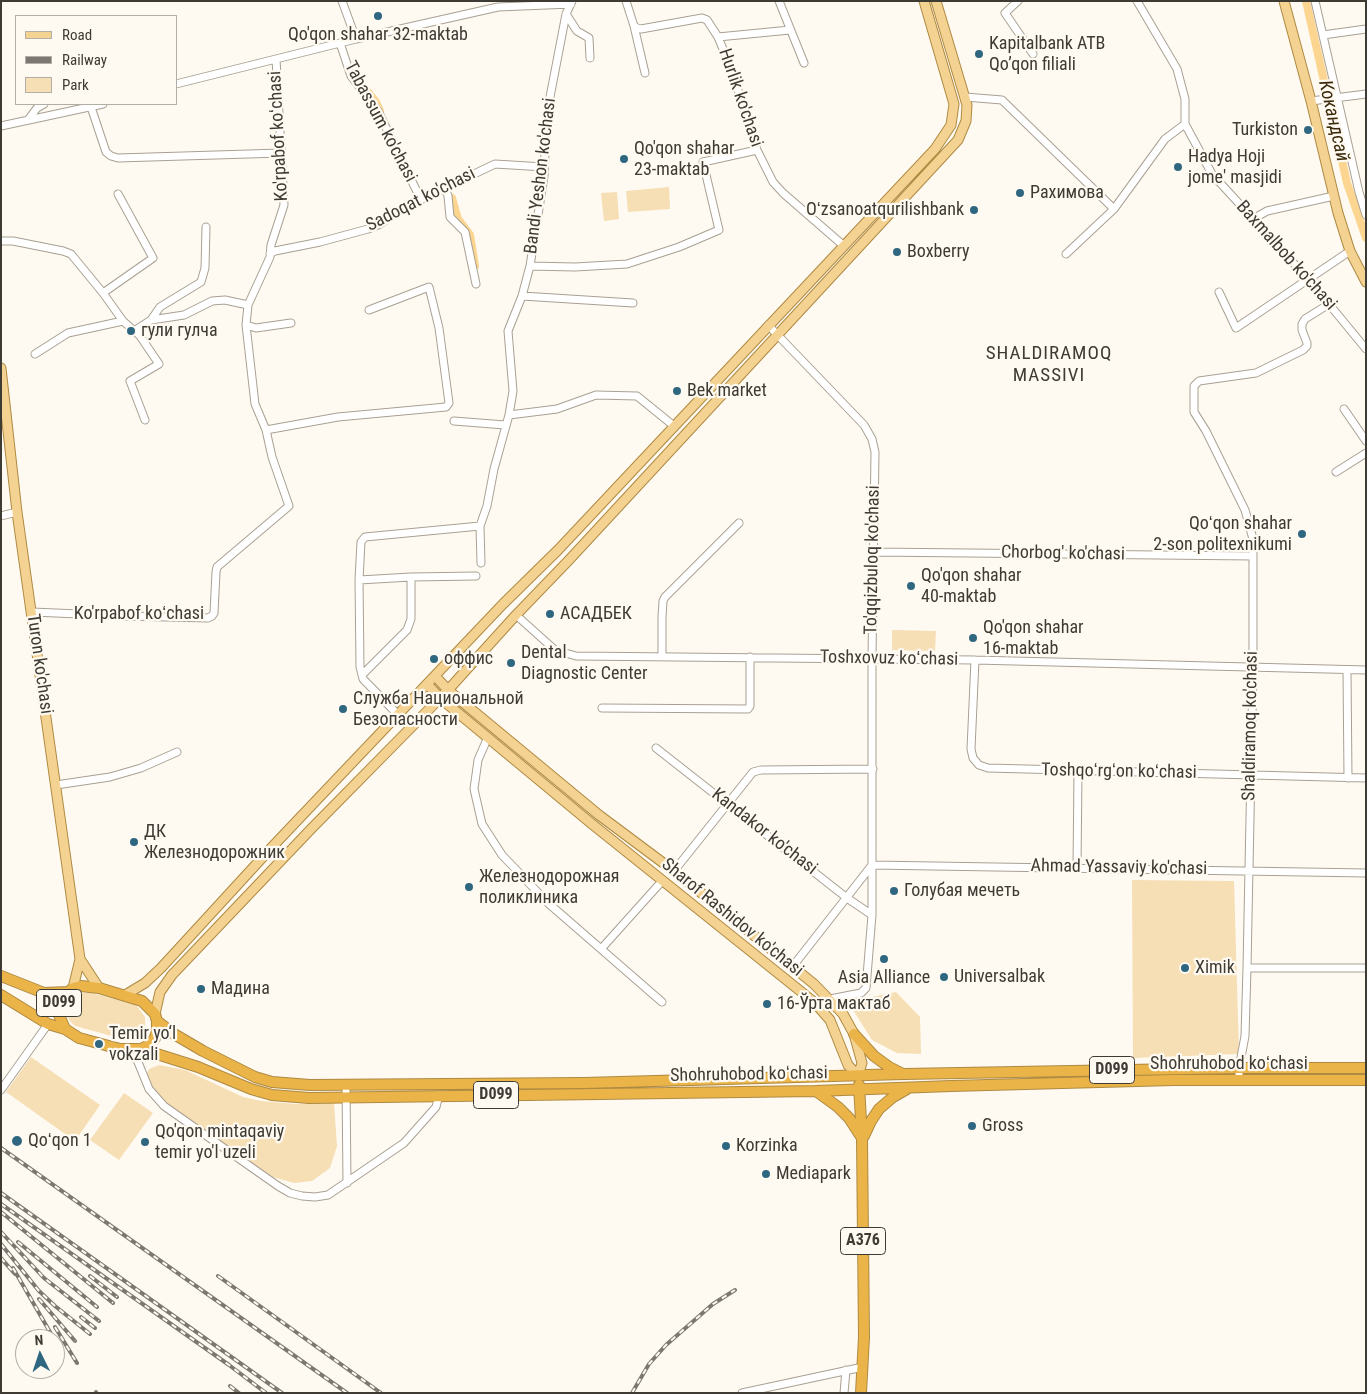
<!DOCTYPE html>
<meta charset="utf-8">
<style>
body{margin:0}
#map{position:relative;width:1367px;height:1394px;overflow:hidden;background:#fffaf1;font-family:"Roboto Condensed",sans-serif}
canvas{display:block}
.frame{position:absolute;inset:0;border:2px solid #3e3b35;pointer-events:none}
.legend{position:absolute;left:15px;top:15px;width:162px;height:90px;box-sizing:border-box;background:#fffaf1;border:1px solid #b2aea6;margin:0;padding:6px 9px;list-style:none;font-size:15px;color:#3e3b35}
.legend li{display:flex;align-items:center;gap:10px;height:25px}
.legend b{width:25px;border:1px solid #b2aea6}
.north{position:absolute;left:15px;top:1329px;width:50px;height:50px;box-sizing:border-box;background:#fffaf1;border:1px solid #b2aea6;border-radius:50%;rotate:356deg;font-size:14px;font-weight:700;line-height:20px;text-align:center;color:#3e3b35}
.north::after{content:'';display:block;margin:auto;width:18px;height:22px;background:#2f6781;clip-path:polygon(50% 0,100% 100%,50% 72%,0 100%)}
</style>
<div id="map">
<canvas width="1367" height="1394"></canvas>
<div class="frame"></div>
<ul class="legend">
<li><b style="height:6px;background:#f3d292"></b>Road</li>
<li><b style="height:6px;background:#7c7871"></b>Railway</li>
<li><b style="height:14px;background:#f6deb5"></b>Park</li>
</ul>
<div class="north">N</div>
</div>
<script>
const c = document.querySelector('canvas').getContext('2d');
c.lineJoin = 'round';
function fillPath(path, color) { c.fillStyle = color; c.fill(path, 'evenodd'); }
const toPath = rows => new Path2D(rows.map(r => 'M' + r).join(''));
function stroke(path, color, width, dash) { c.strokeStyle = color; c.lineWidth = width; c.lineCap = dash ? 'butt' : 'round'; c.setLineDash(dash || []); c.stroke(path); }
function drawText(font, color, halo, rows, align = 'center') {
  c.font = font + ' "Roboto Condensed",sans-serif'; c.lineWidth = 4.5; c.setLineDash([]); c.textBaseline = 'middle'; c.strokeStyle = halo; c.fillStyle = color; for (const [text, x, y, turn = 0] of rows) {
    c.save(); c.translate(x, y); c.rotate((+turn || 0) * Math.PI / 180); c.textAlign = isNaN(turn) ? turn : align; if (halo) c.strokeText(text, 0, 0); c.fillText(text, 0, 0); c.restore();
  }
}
fillPath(toPath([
 [669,187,670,209,628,212,626,191],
 [617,192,619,219,604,221,601,193],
 [892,630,936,631,935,651,892,650],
 [1132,880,1234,881,1239,1054,1133,1058],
 [896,992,920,1017,921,1054,897,1053,872,1040,848,1002],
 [83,993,91,993,131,1003,137,1006,145,1017,145,1025,142,1032,136,1037,123,1039,75,1026,69,1020,67,1014,68,1007,70,1000,75,995],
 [31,1057,100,1105,75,1141,6,1092],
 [159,1065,185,1070,243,1097,261,1101,296,1104,334,1103,337,1146,330,1168,312,1181,294,1183,273,1177,245,1162,160,1099,148,1085,146,1076,149,1069],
 [124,1093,153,1113,119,1160,90,1140]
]), '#f6deb5');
stroke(toPath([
 [1306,1,1347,183,1366,238],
 [360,82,376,102,380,111],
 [452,198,458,219,470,235,475,266]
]), '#fcd590', 8);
const minor = toPath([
 [342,1,356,39],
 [626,1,634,26,637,28,641,29,702,18,707,20,718,37,732,71,757,150,773,182,783,193,844,246],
 [779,1,804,63],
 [1018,1,1005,13,1033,54],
 [1137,1,1177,69,1185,99,1185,124,1212,174,1310,281,1366,349],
 [1315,1,1359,192,1366,215],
 [566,14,577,31,589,38,590,58],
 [634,26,645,73],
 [1323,35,1366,29],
 [718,37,790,30],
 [340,43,351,76,378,111,421,200],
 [176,84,356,39,498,7,571,4],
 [965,97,1002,100,1114,209],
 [1311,101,1366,94],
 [91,107,106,152,111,156,118,158,281,153],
 [28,120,37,108,44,104],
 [1,126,103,104],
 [445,188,448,196,450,217,465,232,476,284],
 [1253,219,1267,211,1334,196],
 [1,241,13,241,63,251,71,254,103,293,123,321,140,336,159,364,130,381,145,420],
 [270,254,275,251,320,242,368,229,380,224,405,207,495,164,544,167],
 [1066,254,1114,209,1165,139,1185,124],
 [530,266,575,267,627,264,679,247,719,230,703,162,757,150],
 [1219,292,1236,328,1350,251],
 [103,293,153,258,118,194],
 [522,296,633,303],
 [151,320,160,307,201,282,205,268,206,227],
 [246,325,256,328,291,323],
 [768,325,864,425,872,439,875,452,872,658,872,865,793,966],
 [134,331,151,320,184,315,212,301,225,300,248,305],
 [35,354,68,333,123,321],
 [1344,409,1366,441],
 [509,415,557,409,596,395,637,396,674,426],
 [454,421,505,425],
 [266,430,338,417,446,407,449,403,439,328,429,287,369,310],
 [1336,472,1366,453],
 [1,516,17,512],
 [480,526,481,563],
 [874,552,1253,556],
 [359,580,411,577,476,576],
 [32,612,126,616,208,618,212,616,214,613,216,572,217,567,289,506,272,457,266,430,255,404,246,325,248,305,270,257,271,245,284,205,276,59],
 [516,615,555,650,576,656,975,660,1366,670],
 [662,657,662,617,663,601,665,597,739,523],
 [975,660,971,749,973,758,979,765,988,768,1366,778],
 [1347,671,1348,778],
 [362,675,407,630,411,619,411,577],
 [602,708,748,709,750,706,750,657],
 [411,728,363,679,360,667,359,580,361,542,365,537,480,526,487,506,494,469,509,415,513,391,508,331,522,296,530,266,544,176,546,128,550,97,566,14,572,1],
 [488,737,478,760,474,789,482,824,502,855,548,903,662,1002],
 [656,748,847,898,872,915],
 [56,785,110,777,141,768,177,752],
 [1077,867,1078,772],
 [674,871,753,772,761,770,873,769],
 [601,949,663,880],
 [1247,968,1366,968],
 [830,999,861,993,866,988,872,915,872,865,1366,873],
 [133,1050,149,1089,164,1106,278,1186,290,1193,302,1196,315,1197,328,1195,404,1143,436,1107,439,1095],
 [1239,1079,1239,1068,1245,1036,1247,968,1253,668,1253,539,1245,510,1206,431,1194,412,1194,386,1199,381,1256,373,1303,350,1307,346,1307,343,1302,330,1302,324,1305,319,1329,304],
 [346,1085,347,1183],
 [1,1090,48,1024],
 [742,1393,863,1367],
 [844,1393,846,1370]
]);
const major = toPath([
 [1284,1,1311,101,1338,213,1350,251,1366,282],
 [1,368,17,512,80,959,73,988],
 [436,677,448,690,599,815,674,871,814,984,843,1014,854,1034,862,1063,858,1076],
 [428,685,440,698,592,824,814,1002,830,1020,848,1065,858,1076],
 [80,959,99,988],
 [125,995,145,983,161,968,273,846,503,604,558,550,935,149,951,125,954,104,924,1],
 [155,1014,160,992,172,975,312,828,448,690,516,615,569,560,958,140,966,121,967,105,936,1]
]);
const highway = toPath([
 [1,976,44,993,67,992],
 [81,986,99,988,142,1001,155,1014,157,1021,157,1029,155,1038,149,1045,141,1049,120,1049,79,1038,65,1029,59,1015,60,999,73,988,81,986],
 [1,995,48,1024,65,1029],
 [157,1021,174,1034,203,1051,255,1077,272,1082,310,1085,584,1083,904,1074,1239,1068,1366,1068],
 [854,1034,874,1056,889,1067,903,1074],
 [141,1049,198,1067,251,1089,272,1095,309,1098,816,1091,951,1086,1174,1080,1366,1080],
 [859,1085,862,1139,864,1337,861,1393],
 [816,1091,838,1107,849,1118,862,1138],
 [864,1136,871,1121,879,1109,893,1097,907,1089]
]);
stroke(minor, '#a8a093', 9);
stroke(major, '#ae8a42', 11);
stroke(highway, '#ae8a42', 12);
stroke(minor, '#fff', 7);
stroke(major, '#f3d292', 9);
stroke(highway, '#ebb449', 10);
const rail = toPath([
 [1,1148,347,1393],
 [1,1193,282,1393],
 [1,1204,229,1365,266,1393],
 [1,1212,113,1303],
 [1,1232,44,1278,99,1321],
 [18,1242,97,1307],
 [1,1244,39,1291,55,1306,90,1334],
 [1,1258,15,1274],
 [13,1268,54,1339],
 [90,1276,117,1297],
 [218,1276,381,1393],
 [39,1299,75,1341],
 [81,1317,95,1328],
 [55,1327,77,1363],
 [230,1386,239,1393],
 [96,1392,96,1393],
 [632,1393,649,1364,666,1345,713,1304,735,1290]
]);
stroke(rail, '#7c7871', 4);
stroke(rail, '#fffaf1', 2, [5.5]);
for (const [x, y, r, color] of [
 [378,16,5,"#2f6781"],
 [979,54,5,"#2f6781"],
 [1308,130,5,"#2f6781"],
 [624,159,5,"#2f6781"],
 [1178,167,5,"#2f6781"],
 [1020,193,5,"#2f6781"],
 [974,210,5,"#2f6781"],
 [897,252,5,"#2f6781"],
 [131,331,5,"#2f6781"],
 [677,391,5,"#2f6781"],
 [1302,534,5,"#2f6781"],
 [911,586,5,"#2f6781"],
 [550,614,5,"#2f6781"],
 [973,638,5,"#2f6781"],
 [434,659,5,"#2f6781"],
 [511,663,5,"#2f6781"],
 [343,709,5,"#2f6781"],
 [134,842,5,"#2f6781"],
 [469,887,5,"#2f6781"],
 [894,891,5,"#2f6781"],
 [884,959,5,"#2f6781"],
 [1185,968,5,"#2f6781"],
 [944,977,5,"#2f6781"],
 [201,989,5,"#2f6781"],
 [767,1004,5,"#2f6781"],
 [99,1044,5,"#2f6781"],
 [972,1126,5,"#2f6781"],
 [17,1141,6,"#2f6781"],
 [145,1142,5,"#2f6781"],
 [726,1146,5,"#2f6781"],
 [766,1174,5,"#2f6781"]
]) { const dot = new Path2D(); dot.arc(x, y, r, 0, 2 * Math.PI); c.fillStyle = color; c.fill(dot); stroke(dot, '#fffaf1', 2); }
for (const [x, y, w] of [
 [59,1003,45],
 [1112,1070,45],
 [496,1095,45],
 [863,1241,45]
]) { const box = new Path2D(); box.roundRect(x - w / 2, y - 13.5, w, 27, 4); c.fillStyle = '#fffaf1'; c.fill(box); stroke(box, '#3e3b35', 1); }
drawText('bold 16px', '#3e3b35', null, [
 ["D099",59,1003],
 ["D099",1112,1070],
 ["D099",496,1095],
 ["A376",863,1241]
]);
drawText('18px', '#3e3b35', '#fffaf1', [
 ["Qo'qon shahar 32-maktab",378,35,"center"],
 ["Kapitalbank ATB",989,44],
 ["Qo’qon filiali",989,65],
 ["Turkiston",1298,130,"right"],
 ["Qo'qon shahar",634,149],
 ["23-maktab",634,170],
 ["Hadya Hoji",1188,157],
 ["jome' masjidi",1188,178],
 ["Рахимова",1030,193],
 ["Oʻzsanoatqurilishbank",964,210,"right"],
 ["Boxberry",907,252],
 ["гули гулча",141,331],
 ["Bek market",687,391],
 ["Qoʻqon shahar",1292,524,"right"],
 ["2-son politexnikumi",1292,545,"right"],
 ["Qo'qon shahar",921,576],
 ["40-maktab",921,597],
 ["АСАДБЕК",560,614],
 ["Qo'qon shahar",983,628],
 ["16-maktab",983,649],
 ["Dental",521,653],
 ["Diagnostic Center",521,674],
 ["оффис",444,659],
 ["Служба Национальной",353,699],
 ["Безопасности",353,720],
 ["ДК",144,832],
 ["Железнодорожник",144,853],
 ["Железнодорожная",479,877],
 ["поликлиника",479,898],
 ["Голубая мечеть",904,891],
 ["Ximik",1195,968],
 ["Universalbak",954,977],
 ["Asia Alliance",884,978,"center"],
 ["Мадина",211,989],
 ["16-Ўрта мактаб",777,1004],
 ["Temir yo‘l",109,1034],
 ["vokzali",109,1055],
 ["Gross",982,1126],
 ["Qo'qon mintaqaviy",155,1132],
 ["temir yo'l uzeli",155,1153],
 ["Qoʻqon 1",28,1141],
 ["Korzinka",736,1146],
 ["Mediapark",776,1174]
], 'left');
drawText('18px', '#3e3b35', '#fffaf1', [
 ["Hurlik ko'chasi",740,98,71],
 ["Tabassum ko'chasi",380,122,62],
 ["Ko'rpabof koʻchasi",279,136,-93],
 ["Bandi Yeshon ko'chasi",541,176,-83],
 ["Sadoqat ko'chasi",421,200,-27],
 ["Baxmalbob ko'chasi",1286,256,48],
 ["Chorbog' ko'chasi",1063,554,1],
 ["To'qqizbuloq ko'chasi",873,560,-89],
 ["Ko'rpabof koʻchasi",139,614],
 ["Toshxovuz koʻchasi",889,659,1],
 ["Turon ko'chasi",39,664,82],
 ["Shaldiramoq ko'chasi",1251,726,-89],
 ["Toshqoʻrgʻon koʻchasi",1119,772,1],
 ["Kandakor ko'chasi",764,832,38],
 ["Ahmad Yassaviy ko'chasi",1119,868,1],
 ["Sharof Rashidov ko'chasi",732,918,39],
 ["Shohruhobod koʻchasi",1229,1064],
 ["Shohruhobod koʻchasi",749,1075,-1]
]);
drawText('italic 19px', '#3b2b0c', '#fffaf1', [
 ["Кокандсай",1333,121,77]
]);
c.letterSpacing = '1px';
drawText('19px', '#3e3b35', '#fffaf1', [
 ["SHALDIRAMOQ",1049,354],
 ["MASSIVI",1049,376]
]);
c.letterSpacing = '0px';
</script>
